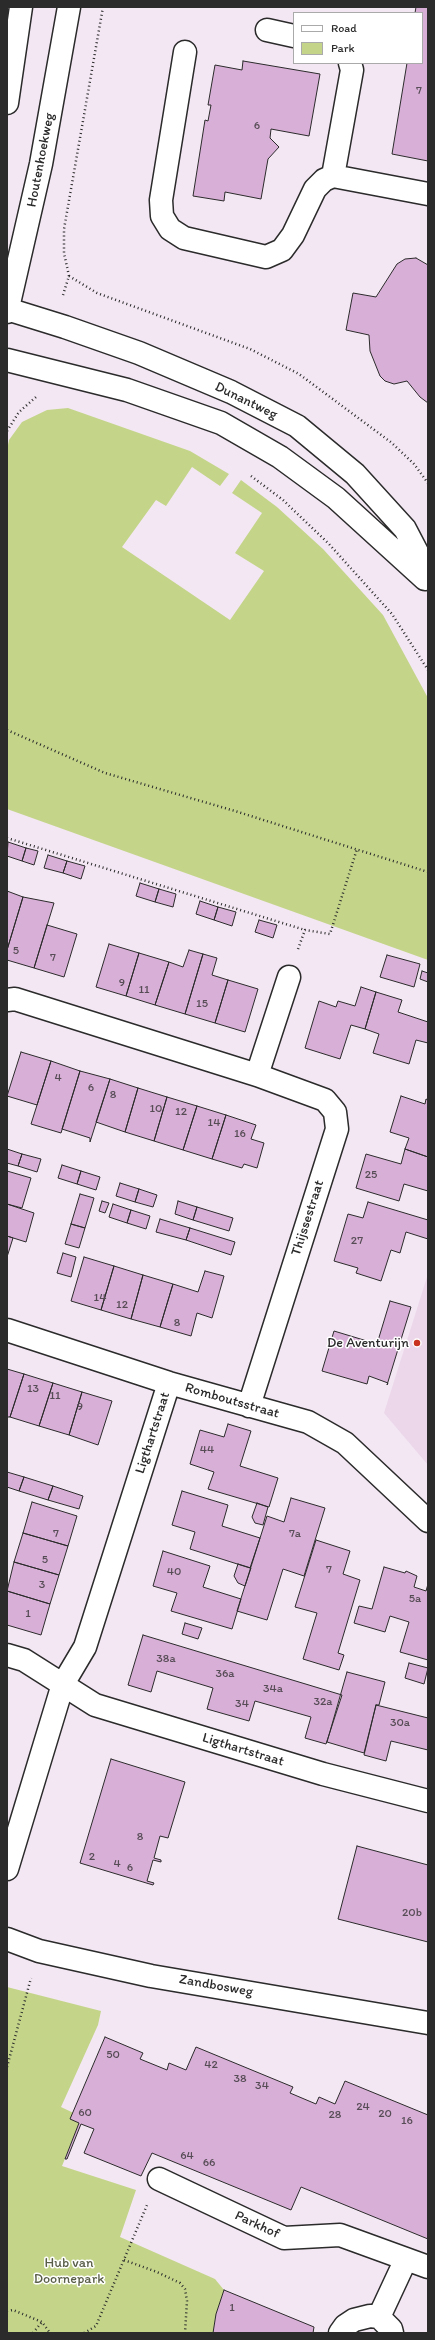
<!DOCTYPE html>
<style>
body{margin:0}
#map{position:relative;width:435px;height:2340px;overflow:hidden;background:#f3e7f3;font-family:Itim,sans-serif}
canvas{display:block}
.frame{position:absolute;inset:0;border:8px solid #2b2b2b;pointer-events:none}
.legend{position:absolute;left:293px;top:12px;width:130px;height:52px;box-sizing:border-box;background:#fff;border:1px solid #aaa;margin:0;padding:5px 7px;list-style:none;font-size:12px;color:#2b2b2b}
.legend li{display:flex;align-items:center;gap:8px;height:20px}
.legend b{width:20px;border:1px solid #aaa}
</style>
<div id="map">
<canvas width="435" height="2340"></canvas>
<div class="frame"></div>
<ul class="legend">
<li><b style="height:5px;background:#fff"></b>Road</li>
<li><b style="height:11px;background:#c4d58a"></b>Park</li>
</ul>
</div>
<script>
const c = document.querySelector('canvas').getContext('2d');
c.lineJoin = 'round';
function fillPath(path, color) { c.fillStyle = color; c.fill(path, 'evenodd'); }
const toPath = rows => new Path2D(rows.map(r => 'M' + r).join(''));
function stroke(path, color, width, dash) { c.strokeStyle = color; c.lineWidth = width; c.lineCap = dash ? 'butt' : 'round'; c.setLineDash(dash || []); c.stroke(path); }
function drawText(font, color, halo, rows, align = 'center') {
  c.font = font + ' Itim,sans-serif'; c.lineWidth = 3; c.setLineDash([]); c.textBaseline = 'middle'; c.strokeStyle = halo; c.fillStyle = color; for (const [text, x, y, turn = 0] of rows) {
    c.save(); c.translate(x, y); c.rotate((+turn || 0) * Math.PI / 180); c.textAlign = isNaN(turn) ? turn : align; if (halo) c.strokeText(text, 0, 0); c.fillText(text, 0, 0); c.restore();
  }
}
fillPath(toPath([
 [428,1274,428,1465,384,1413]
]), '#ebd6ea');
fillPath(toPath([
 [68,408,190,451,229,474,220,486,192,467,166,506,156,500,122,547,230,620,264,571,235,553,262,513,232,493,241,480,277,507,323,549,383,615,428,698,428,960,7,809,7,450,9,440,22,422,47,410],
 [7,1987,101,2011,98,2025,61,2107,82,2117,62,2166,136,2190,120,2237,215,2279,224,2290,215,2320,214,2333,7,2333]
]), '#c4d58a');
const building = toPath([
 [416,7,428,7,428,161,392,154,407,63,422,63,422,13,415,13,416,7],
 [243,61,320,74,309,136,271,129,270,138,279,147,268,159,261,199,225,192,224,201,193,196,205,120,208,121,211,105,208,105,215,65,242,70,243,61],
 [416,258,428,265,428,403,420,397,407,381,394,384,385,381,380,376,370,351,369,335,346,330,353,293,376,297,397,264,405,259,416,258],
 [8,842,26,848,22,861,7,856,8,842],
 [26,848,38,851,34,865,22,861,26,848],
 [48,855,67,861,63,873,44,868,48,855],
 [67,861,85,866,81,879,63,873,67,861],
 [140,883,159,889,155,902,136,896,140,883],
 [159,889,176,894,173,907,155,902,159,889],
 [7,891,23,897,7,950,7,891],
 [23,897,54,903,34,968,7,960,7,950,23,897],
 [200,901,218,907,214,920,196,914,200,901],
 [218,907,236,912,232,926,214,920,218,907],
 [259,920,277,925,273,938,255,932,259,920],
 [47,925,77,934,64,977,34,968,47,925],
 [109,944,139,953,126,996,96,987,109,944],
 [189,950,203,954,185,1014,155,1005,169,962,183,967,189,950],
 [139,953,169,962,155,1005,126,996,139,953],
 [203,954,217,958,212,975,228,980,215,1023,185,1014,203,954],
 [387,955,420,964,414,987,380,977,387,955],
 [422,971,428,973,428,982,420,979,422,971],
 [228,980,258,989,245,1032,215,1023,228,980],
 [361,987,376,992,365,1029,351,1025,340,1059,305,1048,319,1001,336,1007,338,1001,355,1006,361,987],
 [376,992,402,1000,398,1012,428,1022,428,1043,416,1040,409,1064,373,1053,379,1034,365,1029,376,992],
 [21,1052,51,1061,37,1105,7,1096,21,1052],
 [51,1061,80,1071,61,1133,31,1124,51,1061],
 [80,1071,110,1079,90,1142,90,1138,62,1129,80,1071],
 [110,1079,138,1088,125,1132,96,1122,110,1079],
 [138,1088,167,1097,154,1141,125,1132,138,1088],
 [401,1096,425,1104,426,1099,428,1100,428,1157,405,1149,409,1138,390,1132,401,1096],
 [167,1097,197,1106,183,1150,154,1141,167,1097],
 [197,1106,226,1115,212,1159,183,1150,197,1106],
 [226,1115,256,1125,251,1139,264,1143,257,1168,244,1164,242,1168,212,1159,226,1115],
 [7,1149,22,1154,18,1166,7,1163,7,1149],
 [405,1149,428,1157,428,1191,404,1184,399,1201,356,1188,366,1154,401,1164,405,1149],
 [22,1154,41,1159,37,1172,18,1166,22,1154],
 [62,1165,81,1171,77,1184,58,1178,62,1165],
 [7,1171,31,1178,22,1208,7,1204,7,1171],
 [81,1171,100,1177,96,1190,77,1184,81,1171],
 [120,1183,139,1189,135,1202,116,1196,120,1183],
 [139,1189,157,1195,153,1207,135,1202,139,1189],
 [80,1194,94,1198,85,1228,71,1224,80,1194],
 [102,1201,109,1203,105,1213,99,1211,102,1201],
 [178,1201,197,1207,193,1220,175,1214,178,1201],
 [368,1202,428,1220,428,1239,406,1232,400,1253,391,1250,381,1281,356,1273,358,1268,334,1261,348,1214,363,1218,368,1202],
 [7,1204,34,1213,26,1242,7,1236,7,1204],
 [113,1204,131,1210,127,1223,109,1217,113,1204],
 [197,1207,233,1218,229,1231,193,1220,197,1207],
 [131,1210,150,1216,146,1229,127,1223,131,1210],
 [160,1219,190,1228,186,1240,156,1232,160,1219],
 [71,1224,85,1228,79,1248,65,1244,71,1224],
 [190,1228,235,1242,231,1255,186,1240,190,1228],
 [7,1236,13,1238,7,1257,7,1236],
 [63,1253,76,1257,71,1277,57,1273,63,1253],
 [84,1257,114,1266,101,1310,71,1301,84,1257],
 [114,1266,143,1275,131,1319,101,1310,114,1266],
 [205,1271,224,1276,212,1318,197,1313,191,1336,160,1327,173,1284,198,1292,205,1271],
 [143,1275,173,1284,160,1327,131,1319,143,1275],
 [390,1301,411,1307,387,1385,388,1383,369,1376,367,1384,322,1371,334,1331,377,1344,390,1301],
 [7,1369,24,1374,10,1417,7,1417,7,1369],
 [24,1374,53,1383,39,1426,10,1417,24,1374],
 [53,1383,82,1392,69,1435,39,1426,53,1383],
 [82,1392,112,1401,98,1445,69,1435,82,1392],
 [228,1424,251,1431,240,1466,278,1478,269,1507,208,1489,214,1472,190,1464,200,1430,224,1437,228,1424],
 [7,1472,24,1477,19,1491,7,1487,7,1472],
 [24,1477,53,1486,48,1500,19,1491,24,1477],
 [53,1486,83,1496,79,1509,48,1500,53,1486],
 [182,1491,228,1505,222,1526,260,1538,250,1568,190,1549,195,1532,172,1525,182,1491],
 [291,1498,325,1508,304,1576,283,1569,267,1620,237,1611,267,1516,284,1522,291,1498],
 [32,1502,77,1516,68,1546,23,1533,32,1502],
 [257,1503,268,1507,263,1525,255,1523,252,1517,257,1503],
 [23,1533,68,1546,59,1575,14,1562,23,1533],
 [316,1540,350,1551,343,1574,360,1580,338,1653,344,1655,339,1670,303,1659,317,1613,295,1607,316,1540],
 [163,1551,210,1566,203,1587,241,1599,232,1629,171,1611,177,1593,153,1586,163,1551],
 [14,1562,59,1575,50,1604,7,1591,14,1562],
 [238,1564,251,1568,245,1586,238,1583,234,1576,238,1564],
 [384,1567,405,1573,406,1571,417,1576,414,1587,426,1591,428,1584,428,1660,400,1652,409,1622,390,1616,385,1632,354,1623,359,1606,372,1609,384,1567],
 [7,1591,50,1604,41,1635,7,1625,7,1591],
 [185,1623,202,1628,198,1639,182,1634,185,1623],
 [143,1635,342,1695,326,1744,305,1738,311,1717,255,1701,249,1721,207,1709,213,1688,157,1671,151,1692,128,1685,143,1635],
 [409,1663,428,1668,424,1684,405,1678,409,1663],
 [347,1672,385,1682,379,1705,376,1705,364,1753,327,1742,347,1672],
 [376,1705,428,1718,428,1750,391,1741,386,1761,364,1755,376,1705],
 [111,1759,185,1782,168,1838,160,1836,154,1858,161,1860,161,1862,153,1860,147,1881,154,1883,153,1885,80,1863,111,1759],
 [357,1846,428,1865,428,1942,338,1919,357,1846],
 [105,2037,143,2053,140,2059,167,2070,169,2063,186,2070,196,2047,293,2087,290,2093,316,2104,319,2097,335,2104,345,2081,428,2115,428,2239,301,2187,291,2210,152,2153,141,2176,84,2153,94,2129,81,2124,67,2159,65,2159,79,2123,70,2119,105,2037],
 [224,2290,314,2327,313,2333,213,2333,216,2314,224,2290]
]);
fillPath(building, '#d8afd6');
stroke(building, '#2b2b2b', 1);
const minor = toPath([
 [267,30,294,36],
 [185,52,161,200,162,216,170,229,184,238,266,257,282,250,293,235,315,189,324,180,333,176,428,194],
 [7,103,21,7],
 [333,176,352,70,350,63],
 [7,309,65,327,139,353,231,392,297,426,355,474,405,529,428,573],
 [7,312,41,164,69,7],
 [7,360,127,390,221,423,280,457,336,498,425,579],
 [7,1000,15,999,257,1075,325,1100,335,1112,337,1129,249,1406],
 [257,1075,289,977],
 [7,1330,169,1383,308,1422,345,1443,428,1521],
 [7,1655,24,1660,95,1705,323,1774,428,1801],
 [7,1869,63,1684,85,1647,169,1383],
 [7,1939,39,1951,151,1976,428,2023],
 [159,2179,284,2238,340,2235,428,2267],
 [379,2317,406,2259],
 [340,2333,345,2326,354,2320,370,2316,379,2317,391,2329,392,2333]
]);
stroke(minor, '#2b2b2b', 25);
stroke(toPath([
 [69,276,97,293,250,349,299,374,392,443,414,464,428,483],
 [63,295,69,276,64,253,64,229,103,7],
 [7,431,19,412,36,397],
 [251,476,283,500,329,544,392,614,428,670],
 [7,730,105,773,235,811,428,872],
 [7,838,305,930],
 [298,949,305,930,330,934,357,849],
 [7,2067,31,1978],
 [124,2260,157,2272,180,2283,185,2289,187,2301,185,2333],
 [7,2311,13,2310,42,2322,50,2333],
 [33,2333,42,2322],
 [84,2333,96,2326,147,2205]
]), '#2b2b2b', 2.5, [1, 3]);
stroke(minor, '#fff', 22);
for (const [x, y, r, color] of [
 [417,1343,4,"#c8321e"]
]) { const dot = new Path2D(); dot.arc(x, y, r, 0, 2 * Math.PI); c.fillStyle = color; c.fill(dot); stroke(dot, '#fff', 1.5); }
drawText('12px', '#564c56', null, [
 ["7",419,91],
 ["6",257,126],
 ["5",16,951],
 ["7",53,958],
 ["9",122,983],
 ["11",144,990],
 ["15",202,1004],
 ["4",58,1078],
 ["6",91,1088],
 ["8",113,1095],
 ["10",156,1109],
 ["12",181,1112],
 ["14",214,1123],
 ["16",240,1134],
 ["25",371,1175],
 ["27",357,1241],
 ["14",100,1298],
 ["12",122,1305],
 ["8",177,1323],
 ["13",33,1389],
 ["11",55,1396],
 ["9",80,1407],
 ["44",207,1450],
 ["7",56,1534],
 ["7a",295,1534],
 ["5",45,1560],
 ["7",329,1570],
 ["40",174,1572],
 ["3",42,1585],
 ["5a",415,1599],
 ["1",28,1614],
 ["38a",166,1659],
 ["36a",225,1674],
 ["34a",273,1689],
 ["32a",323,1702],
 ["34",242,1704],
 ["30a",400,1723],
 ["8",140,1837],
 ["2",92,1857],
 ["4",117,1864],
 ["6",130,1868],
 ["20b",412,1913],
 ["50",113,2055],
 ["42",211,2065],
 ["38",240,2079],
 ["34",262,2086],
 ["24",363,2107],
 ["60",85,2113],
 ["20",385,2114],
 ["28",335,2115],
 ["16",407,2121],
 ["64",187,2156],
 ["66",209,2163],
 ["1",232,2308]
]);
drawText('14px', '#2b2b2b', '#fff', [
 ["Houtenhoekweg",41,160,-79],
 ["Dunantweg",246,401,26],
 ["Thijssestraat",308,1218,-72],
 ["Romboutsstraat",232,1401,16],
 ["Ligthartstraat",153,1433,-72],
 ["Ligthartstraat",243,1750,17],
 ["Zandbosweg",216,1986,10],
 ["Parkhof",257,2225,25]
]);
drawText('14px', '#2b2b2b', '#fff', [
 ["De Aventurijn",409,1343]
], 'right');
drawText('14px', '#595e48', '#fff', [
 ["Hub van",69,2263],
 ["Doornepark",69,2279]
]);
</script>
